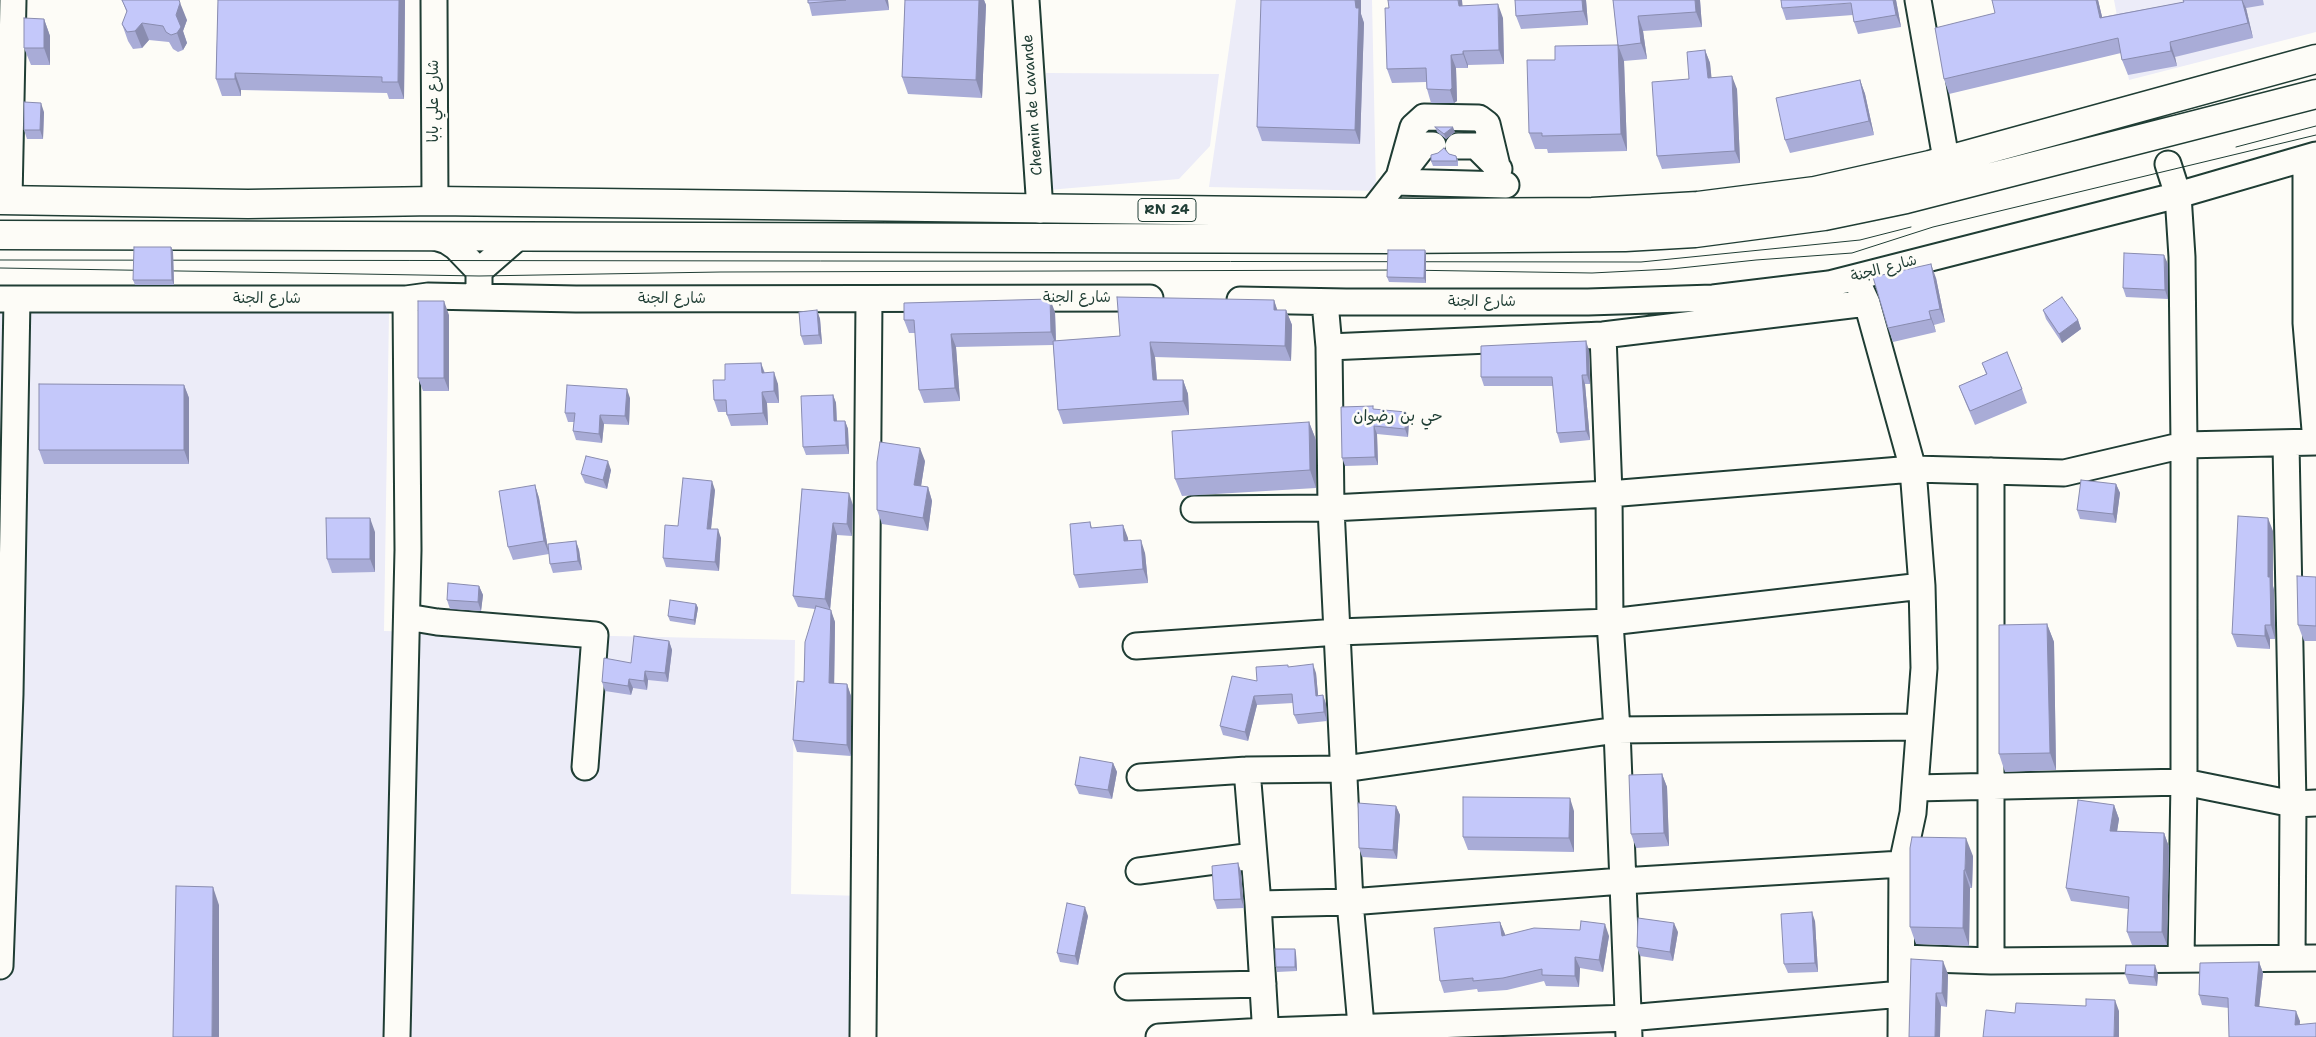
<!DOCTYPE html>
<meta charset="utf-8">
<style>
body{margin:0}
canvas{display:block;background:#fdfcf7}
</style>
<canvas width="2316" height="1037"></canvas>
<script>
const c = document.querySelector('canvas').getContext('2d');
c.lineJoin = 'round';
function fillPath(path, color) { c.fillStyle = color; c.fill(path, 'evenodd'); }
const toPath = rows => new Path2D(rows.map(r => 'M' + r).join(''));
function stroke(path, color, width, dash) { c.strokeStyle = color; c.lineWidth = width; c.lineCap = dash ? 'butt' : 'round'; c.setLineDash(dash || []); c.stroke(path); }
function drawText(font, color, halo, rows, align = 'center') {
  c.font = font + ' "Shantell Sans","Playpen Sans Arabic",sans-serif'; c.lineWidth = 5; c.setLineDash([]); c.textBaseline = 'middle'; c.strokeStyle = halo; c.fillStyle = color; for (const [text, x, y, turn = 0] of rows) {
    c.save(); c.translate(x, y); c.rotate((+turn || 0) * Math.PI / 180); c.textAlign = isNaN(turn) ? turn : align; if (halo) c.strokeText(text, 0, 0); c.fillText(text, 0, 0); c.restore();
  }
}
fillPath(toPath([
 [1236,0,1372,0,1376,191,1209,187],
 [2114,0,2316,0,2316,32,2129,80],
 [1046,73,1219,74,1210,146,1179,179,1048,190],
 [0,305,389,313,384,631,795,640,791,894,862,896,859,1037,0,1037]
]), '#ececf8');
const minor = toPath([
 [434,0,435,201],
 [1026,0,1040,210],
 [1918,0,1946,159],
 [1458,146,1476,146,1499,169],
 [2306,158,2306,323,2316,442],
 [2168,164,2178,195,2182,257,2184,445,2184,782,2181,958],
 [1399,177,1413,127,1424,117,1479,118,1487,124,1497,166],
 [1395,182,1506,185],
 [9,200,13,0],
 [1371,213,1424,145,1433,145],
 [432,236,447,241,456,247,479,271,479,297],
 [479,271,518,237],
 [1860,288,1867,303,1913,469,1922,586,1924,668,1913,813,1902,864,1901,1037],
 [0,299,406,299,428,296,576,299,1150,298],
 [1240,300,1346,302,1588,302,1713,298,1829,284,2178,195,2316,155],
 [1325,302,1329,347],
 [1603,335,1609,494,1610,622,1617,730,1629,1037],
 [2286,444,2293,804,2292,958],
 [1991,471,1991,961],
 [1194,509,1331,508,1609,494,1913,469,2064,473,2184,445,2316,442],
 [407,617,437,622,595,635,585,767],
 [1136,646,1338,632,1610,622,1922,586],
 [1247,770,1258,904,1266,1037],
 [1140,777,1247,770,1344,769,1617,730,1919,727],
 [1915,788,2184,782,2293,804,2316,803],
 [1139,871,1253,856],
 [1258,904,1350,902,1622,881,1902,864],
 [1902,958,1991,961,2316,958],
 [0,966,10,694,17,299],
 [1128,987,1263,984],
 [397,1037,408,550,406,299],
 [863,1037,869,300],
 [1159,1037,1266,1031,1628,1018,1902,994],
 [1362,1037,1350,902,1331,508,1329,347,1603,335,1867,303]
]);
const major = toPath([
 [0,200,248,204,435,201,1419,213,1592,212,1698,206,1815,191,1930,165,2316,59],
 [0,235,1395,239,1625,237,1695,233,1824,216,1906,199,2316,94]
]);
stroke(minor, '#1f3d34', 29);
stroke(major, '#1f3d34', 31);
stroke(minor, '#fdfcf7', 25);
stroke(major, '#fdfcf7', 28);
stroke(toPath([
 [2236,147,2316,126],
 [0,260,1641,262,1860,240,1911,227],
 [0,268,479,276,720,272,1404,270,1592,273,1671,269,1756,260,1852,253,1933,227,2316,135]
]), '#1f3d34', 1);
fillPath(toPath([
 [122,0,187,20,183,31,187,43,183,50,178,52,173,49,169,42,149,40,142,48,133,49,128,41,122,24,127,13],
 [218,0,405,0,404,99,389,99,387,93,241,90,241,96,222,96,216,79],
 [808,0,888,0,889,10,812,16],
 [905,0,984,0,986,5,982,98,908,94,902,77],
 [1515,0,1586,0,1588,25,1521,29,1516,16],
 [1613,0,1700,0,1702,27,1643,31,1647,59,1624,61,1627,151,1548,153,1547,149,1535,149,1529,133,1555,60,1618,45],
 [1896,0,1901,27,1858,34,1854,22,1853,15,1786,20,1782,8],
 [2098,0,2102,17,2184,2,2183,0,2263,0,2264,5,2246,8,2253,38,2175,57,2177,66,2128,75,2122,60,2121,53,1949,94,1944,79,1995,13],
 [1463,6,1503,18,1504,64,1468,65,1468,68,1456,68,1457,101,1454,103,1431,103,1427,89,1426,82,1392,83,1387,69],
 [1361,14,1364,23,1360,144,1262,141,1257,127],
 [44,19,50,36,50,65,31,65,24,48],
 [1705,50,1710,63,1711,77,1737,89,1740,163,1662,169,1657,156,1689,79],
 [1860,80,1865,94,1874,135,1790,153,1785,140],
 [44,112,43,139,27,139,24,130],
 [1435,127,1455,132,1446,139,1437,132],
 [1449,154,1456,156,1458,160,1458,166,1433,166,1431,161],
 [171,247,173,252,174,285,135,285,133,280],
 [1425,250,1426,254,1426,283,1389,282,1387,277],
 [2168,264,2168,299,2126,297,2123,288],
 [1936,278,1945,322,1934,325,1936,332,1893,342,1888,328],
 [1274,300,1277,310,1286,310,1292,325,1291,361,1155,357,1157,380,1183,380,1188,394,1189,415,1063,424,1058,410,1053,345,956,347,960,401,924,403,919,390,915,333,909,333,904,320,1055,312,1056,341,1120,336],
 [817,310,820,319,822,344,804,345,801,336],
 [2043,310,2078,320,2081,329,2062,343,2046,319],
 [449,315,449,391,423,391,418,378],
 [1589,350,1590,384,1585,384,1590,440,1560,443,1557,433,1553,386,1484,386,1481,377],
 [761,363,765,373,778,384,779,403,767,403,768,425,731,426,727,415,726,412,718,412,714,400,725,380],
 [1982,363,2022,389,2027,403,1975,425,1964,399,1959,386,1986,374],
 [184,385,189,398,189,464,44,464,39,450],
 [833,395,836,403,837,421,845,421,848,429,849,454,806,455,803,447],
 [630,398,629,425,604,424,602,443,576,440,573,431,574,422,568,422,565,413],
 [1374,409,1409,420,1408,437,1377,434,1378,465,1345,466,1342,458],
 [1309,422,1316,440,1316,488,1182,496,1175,479],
 [925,461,921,486,928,487,932,501,928,531,882,524,877,510],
 [611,470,607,489,585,483,581,474],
 [2116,484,2120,493,2116,523,2080,519,2077,510],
 [535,485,539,498,549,554,513,560,508,547],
 [802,489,853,505,852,536,837,535,830,610,835,622,834,684,847,684,851,696,851,756,797,752,793,740,804,682,815,609,798,607,793,596],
 [715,490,711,529,721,538,719,571,666,567,663,558,678,526],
 [1090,522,1092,528,1123,525,1128,541,1145,553,1148,583,1079,588,1074,575],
 [2273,531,2273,586,2274,590,2275,639,2270,639,2270,649,2237,647,2232,634],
 [375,532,375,572,332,573,327,559],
 [576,541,579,550,582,570,553,573,550,564],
 [2316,577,2316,641,2304,641,2298,625],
 [479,586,483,595,481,611,450,609,447,600],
 [696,604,698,608,695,625,670,621,668,616],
 [2047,624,2054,642,2056,770,2005,772,1999,754],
 [669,641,672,650,668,682,648,680,647,690,633,688,631,695,605,691,602,682,631,663],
 [1288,665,1288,667,1316,673,1318,696,1323,695,1326,704,1327,721,1298,724,1294,715,1293,703,1257,705,1248,741,1223,735,1220,726,1257,681],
 [1113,763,1117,772,1112,799,1079,794,1075,785],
 [1662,774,1667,787,1669,846,1636,848,1631,834],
 [2114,805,2119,819,2117,831,2164,833,2169,847,2167,945,2132,945,2127,932,2128,909,2071,901,2066,888],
 [1396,806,1400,815,1397,859,1362,857,1359,848],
 [1574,811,1574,852,1468,850,1463,837],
 [1973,856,1972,888,1970,888,1969,946,1916,944,1910,927],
 [1238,863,1241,872,1244,908,1217,909,1214,900],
 [1088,916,1078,965,1060,962,1057,953],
 [1815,921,1818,972,1788,973,1784,964],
 [1500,922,1505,935,1609,936,1603,972,1580,968,1579,987,1546,986,1544,981,1507,990,1478,992,1477,989,1444,993,1440,981],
 [1678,932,1673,961,1640,956,1637,947],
 [1295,949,1296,954,1297,971,1277,972,1276,967],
 [2259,962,2263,973,2259,1007,2300,1021,2300,1024,2316,1037,2229,1008,2202,1005,2199,995],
 [1948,974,1947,1007,1941,1006,1909,1037],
 [2125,974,2158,974,2157,986,2129,984]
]), '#a9acd7');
fillPath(toPath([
 [179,0,187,20,183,31,187,43,183,50,177,33,176,15],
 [399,0,405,0,404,99,398,82],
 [885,0,888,0,889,10],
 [979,0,984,0,986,5,982,98,976,80],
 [1355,0,1361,0,1361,14,1364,23,1360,144,1355,130],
 [1458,0,1462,0,1464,19,1459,6],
 [1582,0,1586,0,1588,25,1583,11],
 [1695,0,1700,0,1702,27,1696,12],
 [1893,0,1896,0,1901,27,1896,15],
 [2096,0,2098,0,2106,33,2100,18],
 [2242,0,2246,8,2253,38,2248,23],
 [1498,4,1503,18,1504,64,1499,50],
 [1638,16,1643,31,1647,59,1641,43],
 [44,19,50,36,50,65,44,48],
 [142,23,149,40,142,48,135,31],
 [2170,42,2175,57,2177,66,2171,51],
 [1618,45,1624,61,1627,151,1621,134],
 [1705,50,1710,63,1713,91,1708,78],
 [1463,51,1468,65,1468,68,1463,54],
 [1451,55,1456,68,1457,101,1454,103,1450,90],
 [235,73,241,90,241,96,235,79],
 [1732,76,1737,89,1740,163,1735,151],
 [1860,80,1865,94,1874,135,1869,121],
 [41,103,44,112,43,139,40,130],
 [1453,127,1455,132,1446,139,1444,134],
 [171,247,173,252,174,285,172,280],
 [1425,250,1426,254,1426,283,1424,278],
 [2164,255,2168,264,2168,299,2165,290],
 [1931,264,1936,278,1945,322,1940,309],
 [1050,299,1055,312,1056,345,1051,332],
 [1274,300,1279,315,1274,310],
 [444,301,449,315,449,391,444,378],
 [817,310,820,319,822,344,819,335],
 [1286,310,1292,325,1291,361,1285,346],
 [1929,311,1934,325,1936,332,1931,319],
 [2078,320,2081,329,2062,343,2059,334],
 [951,334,956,347,960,401,955,388],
 [1586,341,1589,350,1590,384,1587,375],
 [1150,342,1155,357,1158,395,1153,380],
 [761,363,765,375,762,373],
 [774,372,778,384,779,403,774,391],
 [1582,375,1585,384,1590,440,1586,431],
 [1183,380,1188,394,1189,415,1183,401],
 [184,385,189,398,189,464,184,450],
 [627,389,630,398,629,425,625,416],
 [762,392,767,403,768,425,763,413],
 [833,395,836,403,837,430,834,421],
 [1406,412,1409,420,1408,437,1405,429],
 [600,415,604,424,602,443,599,434],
 [845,421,848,429,849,454,846,445],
 [1309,422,1316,440,1316,488,1310,470],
 [1374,426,1377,434,1378,465,1375,457],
 [920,448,925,461,919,499,914,485],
 [608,461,611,470,607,489,603,480],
 [712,481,715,490,710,538,707,529],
 [2116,484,2120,493,2116,523,2113,514],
 [535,485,539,498,549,554,544,541],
 [928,487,932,501,928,531,923,518],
 [849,493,853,505,852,536,847,524],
 [370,518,375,532,375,572,370,559],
 [2268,518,2273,531,2273,586,2274,590,2275,639,2271,625,2268,577],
 [833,523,837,535,830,610,825,599],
 [1123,525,1128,538,1129,555,1124,541],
 [718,529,721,538,719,571,715,562],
 [1141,540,1145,553,1148,583,1143,569],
 [576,541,579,550,582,570,578,561],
 [479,586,483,595,481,611,478,602],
 [696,604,698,608,695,625,694,620],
 [831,610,835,622,834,695,829,683],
 [2047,624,2054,642,2056,770,2050,753],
 [2265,625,2270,639,2270,649,2265,636],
 [669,641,672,650,668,682,665,673],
 [1313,664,1316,673,1319,705,1316,696],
 [645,671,648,680,647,690,644,681],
 [629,679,633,688,631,695,628,686],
 [847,684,851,696,851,756,847,745],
 [1323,695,1326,704,1327,721,1324,712],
 [1254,696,1257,705,1248,741,1245,732],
 [1113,763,1117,772,1112,799,1108,790],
 [1662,774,1667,787,1669,846,1664,833],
 [1570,798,1574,811,1574,852,1569,838],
 [2114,805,2119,819,2115,844,2110,831],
 [1396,806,1400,815,1397,859,1393,850],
 [2164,833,2169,847,2167,945,2162,932],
 [1966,838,1973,856,1972,888,1965,870],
 [1238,863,1241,872,1244,908,1241,899],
 [1964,870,1970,888,1969,946,1963,928],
 [213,887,219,905,219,1037,212,1037],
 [1085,907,1088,916,1078,965,1075,956],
 [1812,912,1815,921,1818,972,1815,963],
 [1500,922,1505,934,1506,947,1502,936],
 [1674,923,1678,932,1673,961,1670,952],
 [1605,924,1609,936,1603,972,1599,960],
 [1295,949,1296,954,1297,971,1295,967],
 [1575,957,1580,968,1579,987,1575,976],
 [1943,961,1948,974,1947,1007,1942,993],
 [2259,962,2263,973,2258,1017,2255,1006],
 [2155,965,2158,974,2157,986,2154,977],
 [1936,993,1941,1006,1940,1037,1935,1037],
 [2115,1000,2119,1011,2119,1037,2114,1037],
 [2296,1011,2300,1021,2298,1035,2295,1025]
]), '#898caf');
const building = toPath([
 [122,0,179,0,180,3,176,15,181,27,177,33,171,35,166,32,163,26,142,23,135,31,127,32,122,24,127,11,122,0],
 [218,0,399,0,398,82,382,82,382,77,235,73,235,79,216,79,218,0],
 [808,0,846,0,808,3,808,0],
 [905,0,979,0,976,80,902,77,905,0],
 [1261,0,1355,0,1356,8,1359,8,1355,130,1257,127,1261,0],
 [1388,0,1458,0,1459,6,1498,4,1499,50,1463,51,1463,54,1451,55,1452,88,1450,90,1427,89,1426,68,1387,69,1385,8,1389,8,1388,0],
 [1515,0,1582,0,1583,11,1516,16,1515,0],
 [1613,0,1695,0,1696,12,1638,16,1641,43,1618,46,1613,0],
 [1781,0,1893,0,1896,15,1854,22,1851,3,1782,8,1781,0],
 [1992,0,2096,0,2100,18,2184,2,2183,0,2242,0,2248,23,2170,42,2171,51,2122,60,2118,38,1944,79,1935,28,1995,13,1992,0],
 [24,18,44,19,44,48,24,48,24,18],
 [1618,45,1621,134,1542,136,1542,133,1529,133,1527,60,1555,60,1555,46,1618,45],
 [1705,50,1708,78,1732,76,1735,151,1657,156,1652,82,1689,79,1687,52,1705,50],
 [1860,80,1869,121,1785,140,1776,98,1860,80],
 [24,102,41,103,40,130,24,130,24,102],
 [1435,127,1453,127,1444,134,1435,127],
 [1444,148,1449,154,1456,156,1457,161,1431,161,1431,155,1438,153,1444,148],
 [134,247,171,247,172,280,133,280,134,247],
 [1388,250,1425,250,1424,278,1387,277,1388,250],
 [2124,253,2164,255,2165,290,2123,288,2124,253],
 [1931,264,1940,309,1929,311,1931,319,1888,328,1873,277,1931,264],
 [1117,297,1274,300,1274,310,1286,310,1285,346,1150,342,1153,380,1183,380,1183,401,1058,410,1053,341,1120,336,1117,297],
 [2062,297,2078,320,2059,334,2043,310,2062,297],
 [1050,299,1051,332,951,334,955,388,919,390,914,320,904,320,904,303,1050,299],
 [418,301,444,301,444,378,418,378,418,301],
 [817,310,819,335,801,336,799,312,817,310],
 [1586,341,1587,375,1582,375,1586,431,1557,433,1552,377,1481,377,1481,346,1586,341],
 [2007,352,2022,389,1970,411,1959,386,1987,374,1982,363,2007,352],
 [761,363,762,373,774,372,774,391,762,392,763,413,727,415,726,400,714,400,713,380,725,380,725,364,761,363],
 [39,384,184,385,184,450,39,450,39,384],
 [567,385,627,389,625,416,600,415,599,434,573,431,575,413,565,413,567,385],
 [833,395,834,421,845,421,846,445,803,447,801,396,833,395],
 [1373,406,1373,409,1406,412,1405,429,1374,426,1375,457,1342,458,1341,407,1373,406],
 [1309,422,1310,470,1175,479,1172,431,1309,422],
 [880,442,920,448,914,485,928,487,923,518,877,510,877,462,880,442],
 [586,456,608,461,603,480,581,474,586,456],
 [683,478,712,481,707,529,718,529,715,562,663,558,665,525,678,526,683,478],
 [2081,480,2116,484,2113,514,2077,510,2081,480],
 [535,485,544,541,508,547,499,491,535,485],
 [802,489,849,493,847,524,833,523,825,599,793,596,802,489],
 [2238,516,2268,518,2268,577,2270,577,2271,625,2265,625,2265,636,2232,634,2238,516],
 [326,518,370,518,370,559,327,559,326,518],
 [1090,522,1091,528,1123,525,1124,541,1141,540,1143,569,1074,575,1070,524,1090,522],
 [576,541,578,561,550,564,548,544,576,541],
 [2297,576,2316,577,2316,626,2298,625,2297,576],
 [448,583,479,586,478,602,447,600,448,583],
 [670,600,696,604,694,620,668,616,670,600],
 [816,606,831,610,829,683,847,684,847,745,793,740,797,681,804,682,805,642,816,606],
 [2047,624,2050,753,1999,754,1999,625,2047,624],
 [634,636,669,641,665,673,645,671,644,681,629,679,628,686,602,682,604,658,631,663,634,636],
 [1313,664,1316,696,1323,695,1324,712,1294,715,1292,694,1254,696,1245,732,1220,726,1232,676,1257,681,1256,667,1288,665,1288,667,1313,664],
 [1080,757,1113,763,1108,790,1075,785,1080,757],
 [1662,774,1664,833,1631,834,1629,775,1662,774],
 [1463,797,1570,798,1569,838,1463,837,1463,797],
 [2078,800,2114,805,2110,831,2164,833,2162,932,2127,932,2129,897,2066,888,2078,800],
 [1358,803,1396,806,1393,850,1359,848,1358,803],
 [1912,837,1966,838,1965,870,1964,870,1963,928,1910,927,1910,848,1912,837],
 [1238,863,1241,899,1214,900,1212,866,1238,863],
 [176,886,213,887,212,1037,173,1037,176,886],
 [1067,903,1085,907,1075,956,1057,953,1067,903],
 [1812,912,1815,963,1784,964,1781,914,1812,912],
 [1638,918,1674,923,1670,952,1637,947,1638,918],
 [1581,921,1605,924,1599,960,1575,957,1575,976,1542,975,1542,969,1503,978,1473,981,1473,978,1440,981,1434,928,1500,922,1502,936,1534,928,1580,930,1581,921],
 [1275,949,1295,949,1295,967,1276,967,1275,949],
 [1911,959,1943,961,1942,993,1936,993,1935,1037,1909,1037,1911,959],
 [2259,962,2255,1006,2296,1011,2295,1025,2316,1023,2316,1037,2229,1037,2228,998,2199,995,2200,963,2259,962],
 [2126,965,2155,965,2154,977,2125,974,2126,965],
 [2086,999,2115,1000,2114,1037,1983,1037,1986,1010,2015,1013,2016,1003,2086,1006,2086,999]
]);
fillPath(building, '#c4c8fa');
stroke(building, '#898caf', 1);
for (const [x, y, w] of [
 [1167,210,58]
]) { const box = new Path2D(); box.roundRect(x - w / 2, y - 11.5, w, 23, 4); c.fillStyle = '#fdfcf7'; c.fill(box); stroke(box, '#1f3d34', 1); }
drawText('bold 14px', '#1f3d34', null, [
 ["RN 24",1167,210]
]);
drawText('15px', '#1f3d34', '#fdfcf7', [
 ["شارع علي بابا",434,101,-90],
 ["Chemin de Lavande",1033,105,-94],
 ["شارع الجنة",1884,269,-15],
 ["شارع الجنة",1077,298],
 ["شارع الجنة",267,299],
 ["شارع الجنة",672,299],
 ["شارع الجنة",1482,302]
]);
drawText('16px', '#1f3d34', '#fdfcf7', [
 ["حي بن رضوان",1398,417]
]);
</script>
